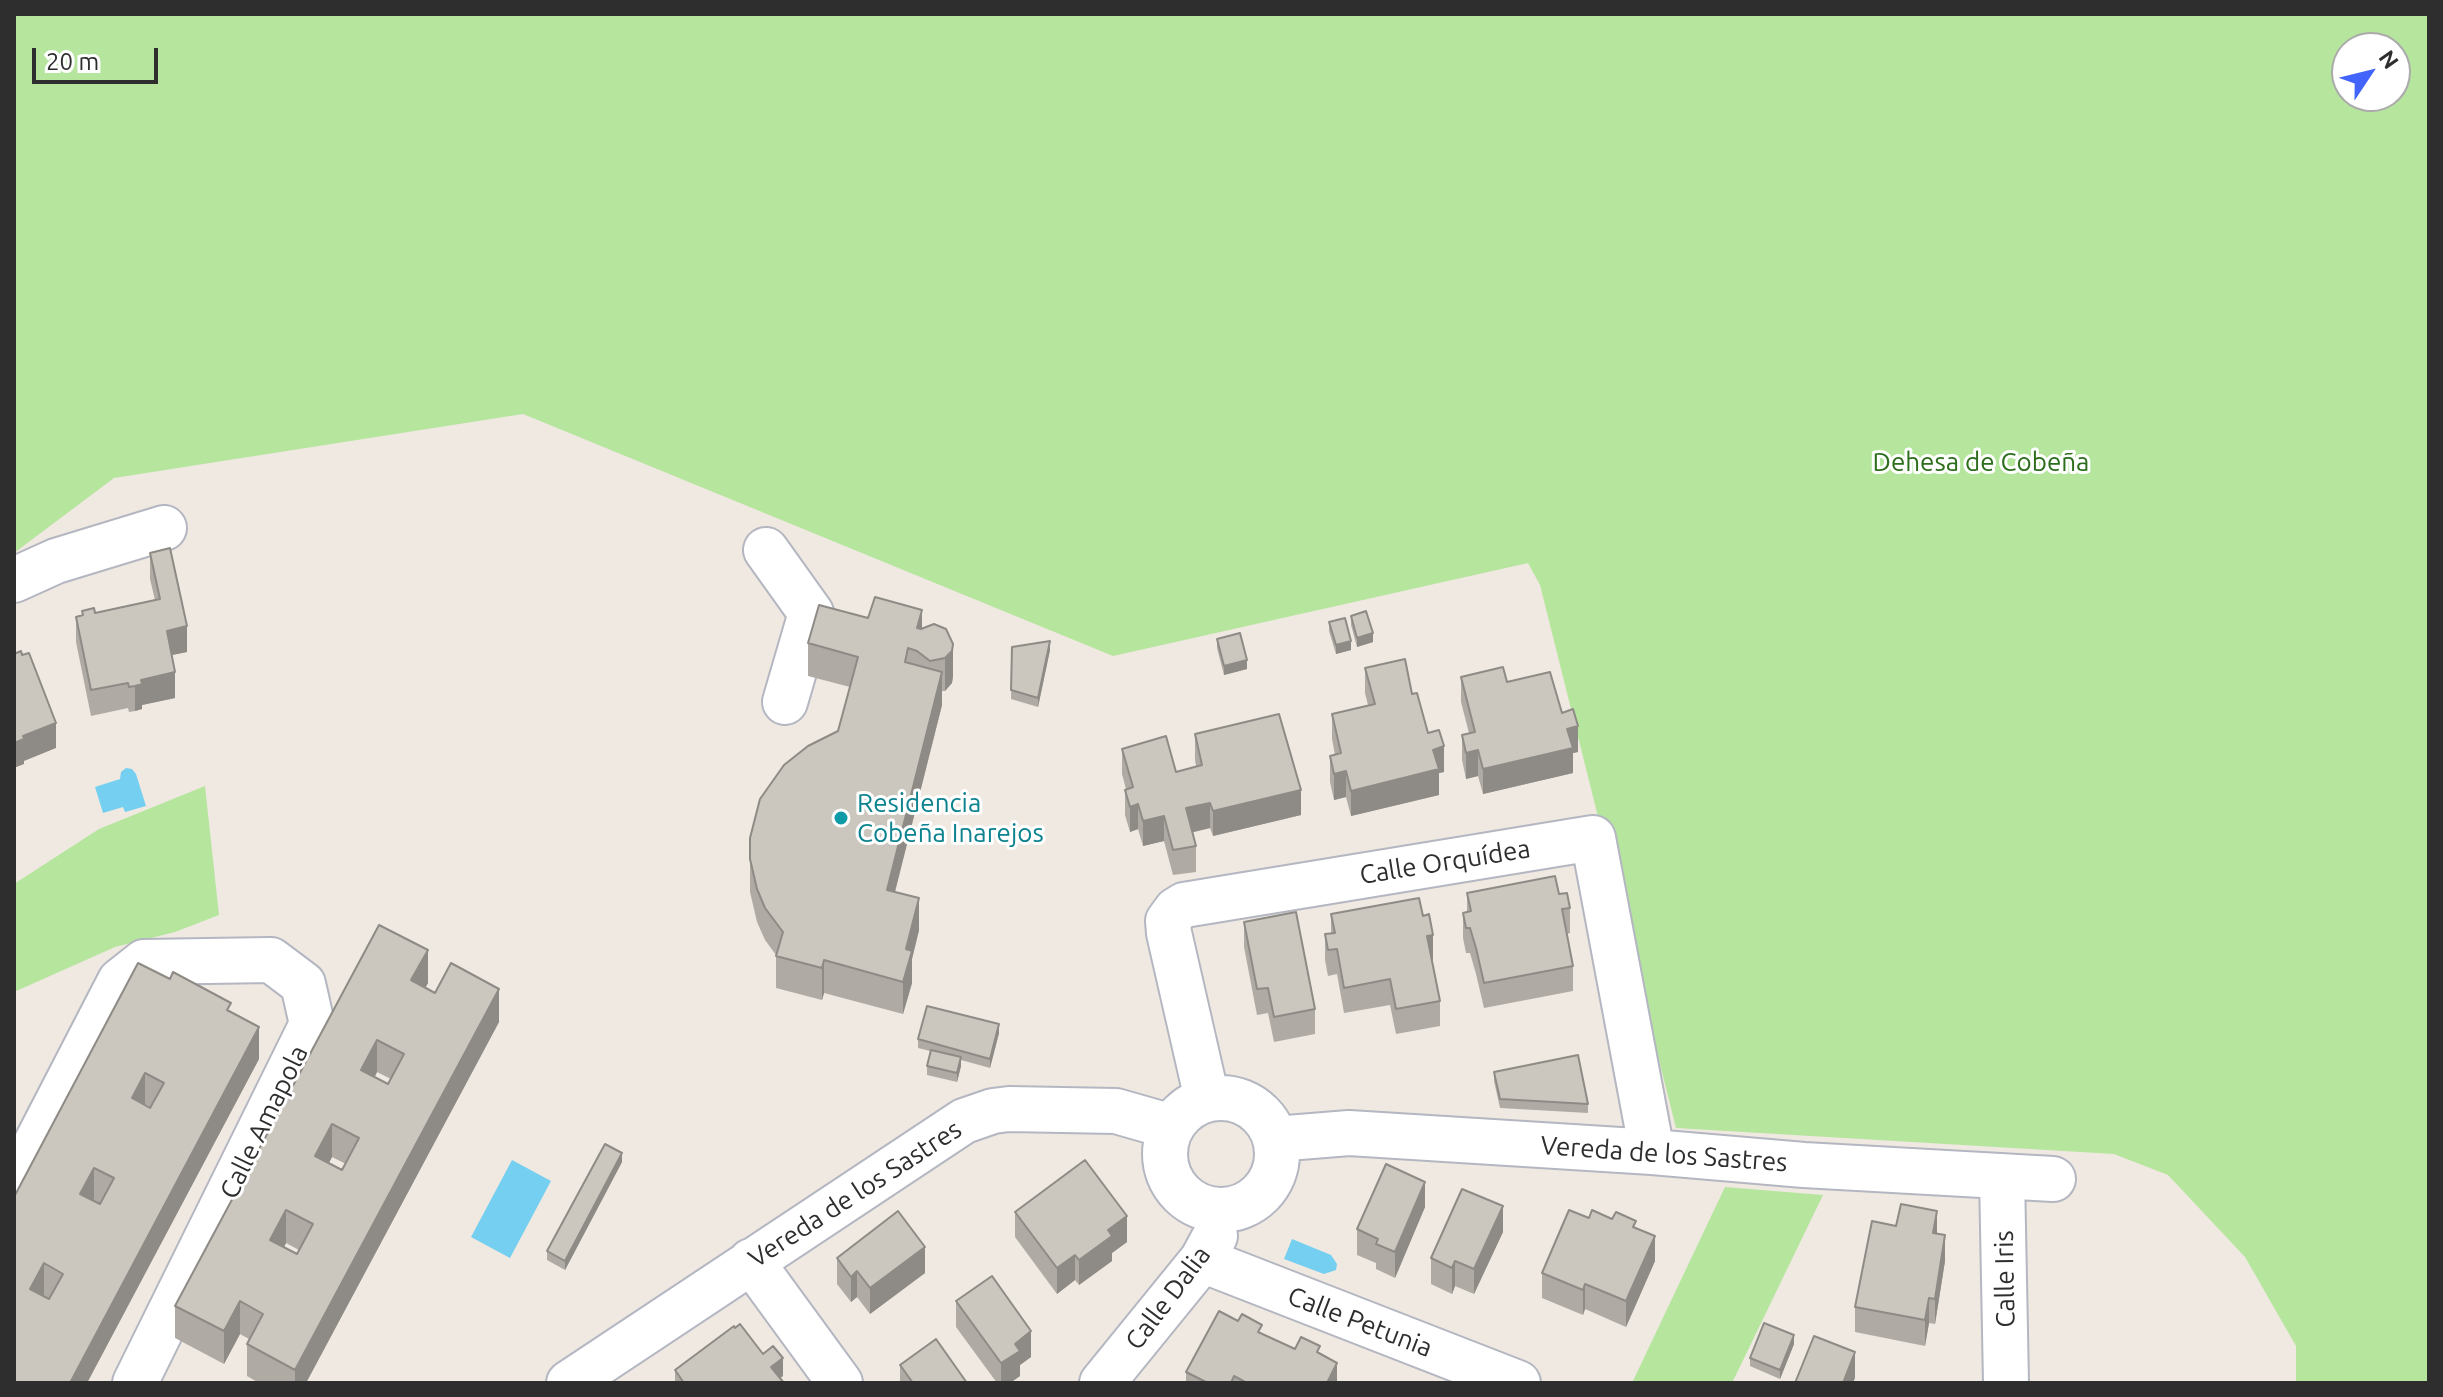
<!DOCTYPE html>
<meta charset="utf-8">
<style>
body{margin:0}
#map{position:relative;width:2443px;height:1397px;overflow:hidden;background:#efe9e1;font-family:Ubuntu,sans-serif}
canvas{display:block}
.frame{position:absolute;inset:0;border:16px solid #2e2e2e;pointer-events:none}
.north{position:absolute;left:2331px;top:32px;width:80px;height:80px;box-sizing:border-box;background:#fff;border:2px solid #ababab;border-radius:50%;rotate:55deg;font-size:22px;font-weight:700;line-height:32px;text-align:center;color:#2e2e2e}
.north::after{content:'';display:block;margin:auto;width:28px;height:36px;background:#4264fb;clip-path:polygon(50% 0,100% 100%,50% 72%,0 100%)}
.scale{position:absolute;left:32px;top:48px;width:126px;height:36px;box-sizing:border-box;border:4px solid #2e2e2e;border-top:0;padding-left:10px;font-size:24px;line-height:28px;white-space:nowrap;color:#2e2e2e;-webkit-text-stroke:6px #fff;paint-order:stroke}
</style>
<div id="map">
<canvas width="2443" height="1397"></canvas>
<div class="frame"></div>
<div class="north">N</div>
<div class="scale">20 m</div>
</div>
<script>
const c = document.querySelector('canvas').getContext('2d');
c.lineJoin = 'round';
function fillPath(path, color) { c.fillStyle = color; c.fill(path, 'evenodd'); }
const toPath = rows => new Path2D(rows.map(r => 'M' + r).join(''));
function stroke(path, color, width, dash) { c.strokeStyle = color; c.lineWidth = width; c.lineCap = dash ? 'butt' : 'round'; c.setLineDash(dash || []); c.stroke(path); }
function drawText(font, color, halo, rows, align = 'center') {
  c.font = font + ' Ubuntu,sans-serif'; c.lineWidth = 6; c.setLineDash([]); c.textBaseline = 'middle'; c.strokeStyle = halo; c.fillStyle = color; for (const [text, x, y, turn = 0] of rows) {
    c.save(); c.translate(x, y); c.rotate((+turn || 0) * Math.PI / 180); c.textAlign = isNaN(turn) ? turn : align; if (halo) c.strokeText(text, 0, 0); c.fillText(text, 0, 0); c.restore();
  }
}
fillPath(toPath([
 [14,14,2429,14,2429,1383,2296,1383,2296,1346,2245,1257,2168,1175,2114,1154,1676,1128,1540,585,1528,563,1113,656,523,414,114,478,14,553],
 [2347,48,2395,48,2395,96,2347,96],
 [205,786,219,915,175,932,115,947,14,992,14,884,99,829],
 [1725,1187,1823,1195,1732,1383,1632,1383]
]), '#b6e59e');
fillPath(toPath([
 [126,768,132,769,136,774,146,806,125,812,123,807,103,813,95,787,120,779,121,772],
 [512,1160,551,1181,510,1258,471,1237],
 [1292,1239,1331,1255,1337,1264,1336,1270,1324,1274,1284,1259]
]), '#75cff0');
const minor = toPath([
 [766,550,811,613,785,702],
 [14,580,56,561,164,528],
 '1165 1154a56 56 0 1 1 112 0a56 56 0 1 1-112 0Z',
 [1207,1099,1169,933,1168,921,1176,910,1184,905,1593,838,1652,1152],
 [1275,1139,1349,1133,1652,1152,1804,1165,2053,1179],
 [2002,1176,2006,1383],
 [14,1186,120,981,144,962,271,960,303,984,312,1024,135,1383],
 [1202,1260,1518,1383],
 [751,1261,840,1383],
 [569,1383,964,1121,993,1111,1009,1109,1116,1111,1172,1127],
 [1102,1383,1202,1260,1215,1236]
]);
stroke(minor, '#b4b7c1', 48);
stroke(minor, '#fff', 44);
fillPath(toPath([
 [150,553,187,652,172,655,175,698,142,705,142,709,135,711,129,712,128,708,91,716,76,642,76,617,82,615,82,611,95,613,155,600,150,579],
 [1351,616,1373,642,1357,647,1351,625],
 [868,618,922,628,934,624,953,676,952,683,945,691,942,691,942,705,895,892,919,930,912,959,912,983,903,1014,824,993,822,1000,776,988,776,955,765,940,757,922,750,892,750,838,838,731,850,687,808,676,808,643],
 [1329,622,1351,650,1336,654,1329,631],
 [1217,639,1247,669,1224,675,1217,648],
 [1012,647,1050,650,1038,707,1011,699],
 [1365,668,1412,694,1444,772,1439,773,1439,795,1351,816,1346,797,1334,800,1330,782,1330,756,1335,755,1332,739,1332,714,1368,705,1365,693],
 [1461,677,1507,682,1562,713,1578,752,1573,753,1573,773,1483,794,1478,776,1466,779,1462,760,1462,735,1469,733,1461,702],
 [1195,734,1301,815,1213,836,1210,828,1192,832,1196,846,1196,872,1173,875,1164,841,1143,846,1138,829,1130,832,1125,815,1125,790,1126,789,1122,774,1122,749,1176,772,1196,766,1195,760],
 [1467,893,1559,894,1570,908,1570,933,1567,934,1573,966,1573,991,1484,1008,1476,974,1470,953,1466,953,1463,938,1463,913,1467,912],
 [1331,914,1433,960,1432,960,1440,1001,1440,1026,1396,1034,1390,1005,1344,1013,1337,974,1328,976,1325,960,1325,934,1331,933],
 [1244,922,1315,1009,1315,1034,1274,1042,1268,1013,1257,1015,1244,947],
 [379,925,428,983,425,988,499,1022,306,1383,259,1383,247,1376,247,1344,249,1339,240,1334,224,1364,175,1338,175,1306],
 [377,1072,391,1079,388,1084,375,1077],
 [332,1157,346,1164,342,1170,329,1163],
 [286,1243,299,1250,297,1254,284,1248],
 [138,963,231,1013,259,1059,87,1383,14,1383,14,1197],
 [999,1033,990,1068,961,1060,961,1066,957,1082,927,1075,927,1066,930,1051,918,1048,918,1039],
 [1494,1072,1588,1104,1588,1113,1500,1108,1494,1081],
 [622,1162,565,1270,547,1260,547,1251],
 [1425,1207,1395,1278,1376,1269,1376,1263,1357,1255,1357,1229],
 [1015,1212,1127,1242,1112,1253,1112,1261,1079,1285,1075,1280,1057,1294,1015,1237],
 [1589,1218,1612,1219,1636,1228,1655,1261,1626,1327,1585,1309,1583,1315,1542,1298,1542,1273],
 [1503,1232,1474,1294,1455,1286,1452,1294,1431,1284,1431,1258],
 [1937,1234,1945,1261,1935,1324,1929,1323,1925,1346,1855,1332,1855,1307],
 [837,1258,925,1273,870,1314,857,1297,851,1302,837,1284],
 [956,1301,1031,1357,1020,1365,1020,1376,1010,1383,997,1383,956,1327],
 [1262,1334,1295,1349,1320,1354,1337,1383,1186,1383,1186,1372],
 [1794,1344,1780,1379,1750,1366,1750,1358],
 [763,1354,783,1376,780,1378,784,1383,675,1383,675,1370],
 [900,1365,967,1383,900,1383]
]), '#afaba4');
fillPath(toPath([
 [922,610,922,643,917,628],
 [187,626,187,652,167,656,167,631],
 [1373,633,1373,642,1357,647,1357,638],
 [1050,641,1050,650,1038,707,1038,698],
 [1351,641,1351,650,1336,654,1336,645],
 [953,644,953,676,952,683,945,691,945,658],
 [1247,660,1247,669,1224,675,1224,666],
 [175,672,175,698,142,705,142,709,135,711,135,686,141,680],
 [942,672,942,705,887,923,887,890],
 [56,723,56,748,24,761,24,764,14,768,14,743,23,736],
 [1578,726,1578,752,1573,753,1573,773,1483,794,1483,769,1567,729],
 [1444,746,1444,772,1439,773,1439,795,1351,816,1351,791,1433,750],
 [1478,750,1478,776,1466,779,1466,753],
 [1346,771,1346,797,1334,800,1334,774],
 [1301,790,1301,815,1213,836,1213,811],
 [1210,803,1210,828,1186,834,1186,808],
 [1138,804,1138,829,1130,832,1130,807],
 [1164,816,1164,841,1143,846,1143,821],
 [919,898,919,930,912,959,912,983,903,1014,903,982,906,949],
 [1433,935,1433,960,1427,961,1427,936],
 [428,950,428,983,411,1013,411,980],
 [824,960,824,993,822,1000,822,968],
 [499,989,499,1022,306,1383,295,1383,295,1370],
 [999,1024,999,1033,990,1068,990,1059],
 [259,1027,259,1059,87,1383,70,1383],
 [377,1040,377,1072,361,1102,361,1070],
 [961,1057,961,1066,957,1082,957,1073],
 [145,1073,145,1105,132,1098],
 [332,1124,332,1157,315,1188,315,1156],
 [622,1153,622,1162,565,1270,565,1261],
 [94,1168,94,1201,80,1194],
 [1425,1182,1425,1207,1395,1278,1395,1252],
 [1503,1206,1503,1232,1474,1294,1474,1269],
 [286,1210,286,1243,270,1273,270,1240],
 [1937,1211,1937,1237,1933,1233],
 [1127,1216,1127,1242,1112,1253,1112,1261,1079,1285,1079,1260,1108,1230],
 [1945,1235,1945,1261,1935,1324,1935,1299],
 [1655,1236,1655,1261,1626,1327,1626,1301],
 [925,1247,925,1273,870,1314,870,1288],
 [1075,1255,1075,1280,1057,1294,1057,1268],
 [1455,1261,1455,1286,1452,1294,1452,1268],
 [44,1263,44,1296,30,1289],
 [857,1271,857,1297,851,1302,851,1277],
 [1585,1284,1585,1309,1583,1315,1583,1290],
 [1929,1298,1929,1323,1925,1346,1925,1320],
 [240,1301,240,1334,224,1364,224,1331],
 [1031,1331,1031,1357,1020,1365,1020,1376,1010,1383,1001,1383,1001,1363,1015,1344],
 [1794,1335,1794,1344,1780,1379,1780,1370],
 [1855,1352,1855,1378,1853,1383,1843,1383],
 [783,1358,783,1376,773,1383,771,1367],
 [1337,1363,1337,1383,1327,1383]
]), '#8e8b86');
const building = toPath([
 [170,548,187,626,167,631,175,672,141,680,142,684,135,686,129,687,128,683,91,690,76,617,83,615,82,611,94,608,95,613,160,599,150,553,170,548],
 [875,597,922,610,917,628,921,629,934,624,946,629,953,644,952,651,945,658,930,661,917,651,908,648,905,662,942,672,887,890,919,898,906,949,912,951,903,982,824,960,822,968,776,956,783,932,765,908,757,889,750,859,750,838,760,799,784,765,808,746,838,731,858,657,808,643,819,605,868,618,875,597],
 [1366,611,1373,633,1357,638,1351,616,1366,611],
 [1345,618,1351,641,1336,645,1329,622,1345,618],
 [1240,633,1247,660,1224,666,1217,639,1240,633],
 [1050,641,1038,698,1011,690,1012,647,1050,641],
 [21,651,22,655,29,653,56,723,23,736,24,739,14,743,14,654,21,651],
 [1405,659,1412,694,1417,693,1428,733,1439,730,1444,746,1433,750,1439,769,1351,791,1346,771,1334,774,1330,756,1341,753,1332,714,1375,704,1365,668,1405,659],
 [1503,667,1507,682,1550,672,1562,713,1573,709,1578,726,1567,729,1573,748,1483,769,1478,750,1466,753,1462,735,1475,732,1461,677,1503,667],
 [1279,714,1301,790,1213,811,1210,803,1186,808,1196,846,1173,850,1164,816,1143,821,1138,804,1130,807,1125,790,1133,787,1122,749,1166,736,1176,772,1202,765,1195,734,1279,714],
 [1555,876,1559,894,1567,893,1570,908,1562,909,1573,966,1484,983,1476,948,1470,928,1466,928,1463,913,1471,911,1467,893,1555,876],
 [1419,898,1423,916,1429,914,1433,935,1427,936,1440,1001,1396,1009,1390,979,1344,988,1337,949,1328,950,1325,934,1335,933,1331,914,1419,898],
 [1296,912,1315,1009,1274,1017,1268,988,1257,989,1244,922,1296,912],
 [379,925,428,950,411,980,435,993,451,963,499,989,295,1370,247,1344,263,1314,240,1301,224,1331,175,1306,379,925],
 [377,1040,404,1054,388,1084,361,1070,377,1040],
 [332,1124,359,1138,342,1170,315,1156,332,1124],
 [286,1210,313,1224,297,1254,270,1240,286,1210],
 [138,963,170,979,173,972,231,1003,227,1010,259,1027,70,1383,14,1383,14,1197,138,963],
 [145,1073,164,1083,150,1108,132,1098,145,1073],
 [94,1168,114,1178,100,1204,80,1194,94,1168],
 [44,1263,63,1274,49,1299,30,1289,44,1263],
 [927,1006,999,1024,990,1059,918,1039,927,1006],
 [931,1050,961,1057,957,1073,927,1066,931,1050],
 [1578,1055,1588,1104,1500,1099,1494,1072,1578,1055],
 [605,1144,622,1153,565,1261,547,1251,605,1144],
 [1085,1160,1127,1216,1108,1230,1112,1236,1079,1260,1075,1255,1057,1268,1015,1212,1085,1160],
 [1386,1164,1425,1182,1395,1252,1376,1244,1378,1239,1357,1229,1386,1164],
 [1462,1189,1503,1206,1474,1269,1455,1261,1452,1268,1431,1258,1462,1189],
 [1901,1204,1937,1211,1933,1233,1945,1235,1935,1299,1929,1298,1925,1320,1855,1307,1872,1221,1896,1226,1901,1204],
 [1569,1210,1589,1218,1592,1210,1612,1219,1616,1212,1636,1221,1633,1227,1655,1236,1626,1301,1585,1284,1583,1290,1542,1273,1569,1210],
 [898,1211,925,1247,870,1288,857,1271,851,1277,837,1258,898,1211],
 [992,1276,1031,1331,1015,1344,1020,1351,1001,1363,956,1301,992,1276],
 [1219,1311,1238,1321,1242,1314,1262,1325,1258,1332,1295,1349,1301,1337,1320,1346,1317,1352,1337,1363,1327,1383,1247,1383,1234,1376,1231,1383,1208,1383,1186,1372,1219,1311],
 [1764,1323,1794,1335,1780,1370,1750,1358,1764,1323],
 [740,1324,763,1354,773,1346,783,1358,771,1367,784,1383,684,1383,675,1370,734,1326,735,1328,740,1324],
 [1814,1336,1855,1352,1843,1383,1795,1383,1814,1336],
 [936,1339,967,1383,913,1383,900,1365,936,1339]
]);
fillPath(building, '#cbc7bf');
stroke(building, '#8e8b86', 2);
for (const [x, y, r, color] of [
 [841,818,8,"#0f9aa8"]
]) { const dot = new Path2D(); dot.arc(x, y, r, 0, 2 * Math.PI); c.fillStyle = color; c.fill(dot); stroke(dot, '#fff', 3); }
drawText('26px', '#2c6e1b', '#fff', [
 ["Dehesa de Cobeña",1981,462]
]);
drawText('26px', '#0d838f', '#fff', [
 ["Residencia",857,803],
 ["Cobeña Inarejos",857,833]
], 'left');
drawText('26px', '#2e2e2e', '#fff', [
 ["Calle Orquídea",1445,862,-9],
 ["Calle Amapola",264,1122,-64],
 ["Vereda de los Sastres",1664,1154,4],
 ["Vereda de los Sastres",855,1194,-33],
 ["Calle Iris",2005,1279,-91],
 ["Calle Dalia",1168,1298,-53],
 ["Calle Petunia",1360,1322,21]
]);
</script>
